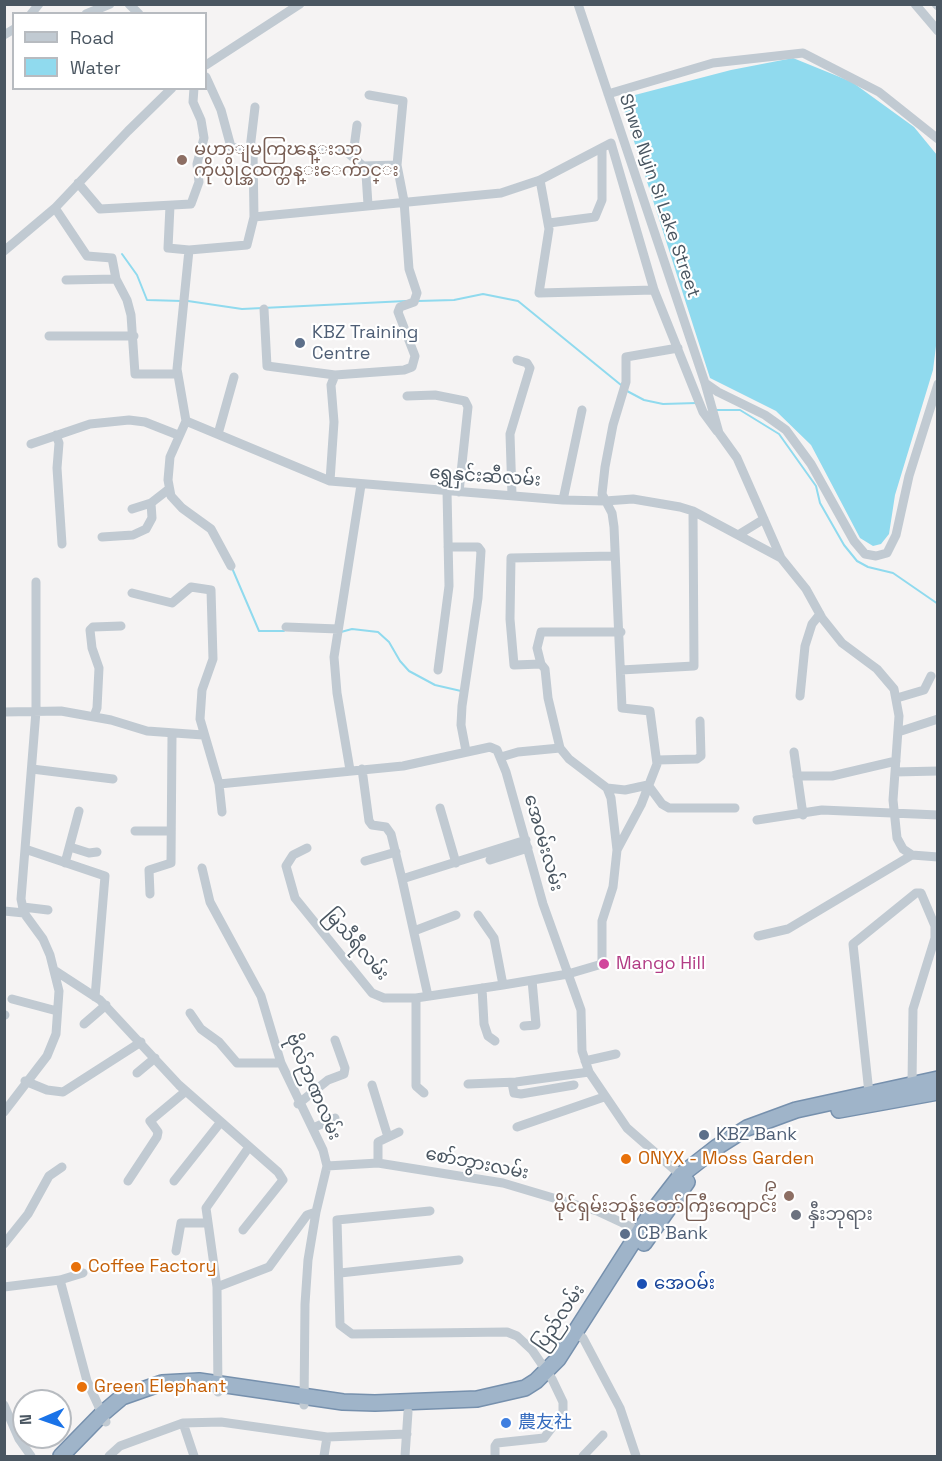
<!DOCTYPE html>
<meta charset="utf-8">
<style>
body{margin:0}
#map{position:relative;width:942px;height:1461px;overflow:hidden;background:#f5f3f3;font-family:"Space Grotesk",sans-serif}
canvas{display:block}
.frame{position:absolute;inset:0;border:6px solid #4a5661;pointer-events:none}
.legend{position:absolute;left:12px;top:12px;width:195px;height:78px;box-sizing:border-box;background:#fff;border:2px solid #b7bbc0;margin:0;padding:8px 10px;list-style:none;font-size:18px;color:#4a5661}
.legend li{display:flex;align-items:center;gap:12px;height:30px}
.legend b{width:30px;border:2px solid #b7bbc0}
.north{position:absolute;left:12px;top:1389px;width:60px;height:60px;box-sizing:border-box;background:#fff;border:2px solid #b7bbc0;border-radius:50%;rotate:268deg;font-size:16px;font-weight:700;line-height:24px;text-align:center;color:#4a5661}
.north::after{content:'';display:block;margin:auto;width:21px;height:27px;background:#1a73e8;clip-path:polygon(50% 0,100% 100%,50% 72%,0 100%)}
</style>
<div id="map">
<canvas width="942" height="1461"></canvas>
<div class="frame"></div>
<ul class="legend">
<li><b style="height:8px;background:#c1cad2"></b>Road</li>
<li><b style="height:16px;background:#90daee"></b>Water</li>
</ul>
<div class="north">N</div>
</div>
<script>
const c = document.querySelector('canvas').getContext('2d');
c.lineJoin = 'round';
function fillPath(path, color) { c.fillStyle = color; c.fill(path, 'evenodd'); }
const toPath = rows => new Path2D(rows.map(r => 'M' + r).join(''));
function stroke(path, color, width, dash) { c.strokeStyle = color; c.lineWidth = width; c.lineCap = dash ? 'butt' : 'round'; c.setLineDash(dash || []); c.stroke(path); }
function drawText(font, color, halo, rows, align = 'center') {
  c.font = font + ' "Space Grotesk","Noto Sans SC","Noto Sans Myanmar",sans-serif'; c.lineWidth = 4.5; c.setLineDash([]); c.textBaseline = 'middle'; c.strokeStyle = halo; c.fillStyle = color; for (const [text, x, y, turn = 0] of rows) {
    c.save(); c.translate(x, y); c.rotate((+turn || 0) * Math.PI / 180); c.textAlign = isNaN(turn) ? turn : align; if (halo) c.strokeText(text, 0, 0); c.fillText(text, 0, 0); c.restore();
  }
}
fillPath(toPath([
 [793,58,852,82,914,127,937,155,937,338,933,370,895,495,889,534,881,544,873,546,860,538,811,445,776,411,710,378,624,110,631,96,731,70]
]), '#90daee');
stroke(toPath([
 [122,254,137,275,147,300,182,301],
 [188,301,242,309,406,301],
 [418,301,454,300,483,294,518,301,621,385],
 [627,391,644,400,663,404,697,403],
 [716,410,740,410,779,434,816,486,820,503,844,545,857,561,868,567,893,573,938,604],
 [232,568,259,631,284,631],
 [341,632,352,629,378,632,389,642,400,661,409,671,435,685,461,691]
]), '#90daee', 2);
const trunk = toPath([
 [839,1110,938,1092],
 [644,1243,687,1182],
 [61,1456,102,1414,122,1397,162,1383,199,1381,343,1402,375,1403,477,1399,525,1388,536,1381,558,1359,650,1215,681,1175,717,1147,747,1128,796,1110,938,1079]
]);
stroke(trunk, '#7690ad', 18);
stroke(toPath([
 [129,4,139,14],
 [578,4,705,383,719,433,737,458,781,558,806,589,822,618,842,643,877,669,894,689,899,716,893,800,897,838,903,849,912,855,938,857],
 [915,4,938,31],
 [936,4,938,6],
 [31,14,39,4],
 [86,14,110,4],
 [4,35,14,29],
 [206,65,300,4],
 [206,77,221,110,231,147,253,151,254,217,247,245,189,250,177,369,186,421,170,457,168,480,171,496,182,508,211,529,231,566],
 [608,94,713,63,803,53,879,92,938,139],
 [250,149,255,107],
 [316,149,347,152,363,166,366,174,368,205],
 [353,155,357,125],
 [363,166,397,165],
 [540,180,549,229,539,293,654,290],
 [78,183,100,209,191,204,199,182,197,164,204,138,201,120,193,102,194,88],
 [170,206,168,248,189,250],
 [55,208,87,256,112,258,116,279,127,300,131,315,135,374,178,374],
 [254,217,501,193,540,180,611,143,654,290,703,412,717,431],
 [549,223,595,217,602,200,602,148],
 [4,251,55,208,128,131,172,88],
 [66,280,116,279],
 [264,309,267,366,335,375],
 [49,336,134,336],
 [705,383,718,392,765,415,786,430,811,464,854,541,865,554,876,556,887,553,896,535,909,476,938,384],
 [407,396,435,395,465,401,468,407,459,492],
 [186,421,330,481,563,500,605,501,633,499,680,507,693,511,781,558],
 [218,434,234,377],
 [56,435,59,443,57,468,62,544],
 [31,444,90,424,129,420,145,422,178,435],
 [330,481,334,422,331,385,335,375,404,370,412,367,415,356,398,312,400,307,414,302,417,293,409,269,404,201,397,165,403,101,369,95],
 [512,495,510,434,530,368,527,363,517,360],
 [563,500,582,410],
 [132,509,151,503,169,489],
 [738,535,764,519],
 [102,537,133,535,146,529,152,518,151,503],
 [448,547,478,547,481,551,478,598,462,706,461,725,466,751],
 [614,556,511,558,510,619,514,665,541,664,545,669,548,698,560,748,569,759,607,788,611,798,617,850],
 [132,593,172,603,191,587,211,590,213,659,202,690,200,719,219,784,222,812],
 [286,627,338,629],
 [541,664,537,648,541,632,621,632],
 [438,670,449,586,447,491],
 [621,670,694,666,693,511],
 [800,696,805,646,812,624,820,614],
 [897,698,924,690,931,676],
 [4,712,61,711,111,720,147,731,203,735],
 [94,716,97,708,99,668,92,648,90,630,93,627,121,626],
 [898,732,938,719],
 [794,752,803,815],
 [501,757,518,752,560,748],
 [657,760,697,759,701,756,700,721],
 [32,769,113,779],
 [362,769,369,821,372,825,386,827,391,834,402,879,526,840],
 [350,770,337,693,334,657,361,485],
 [895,772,938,771],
 [797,776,832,776,896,761],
 [219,784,403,766,490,747,497,750,506,772,543,904,581,1010,582,1051,589,1072,627,1128,683,1177],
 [607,788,625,790,648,785,662,804,669,808,735,808],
 [440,808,456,863],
 [757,820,822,810,938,815],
 [135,831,170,831],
 [70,847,89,853,97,852],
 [307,848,293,855,286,866,295,898,372,993,384,998,416,998,503,985,568,974,602,964,602,921,613,887,617,850,641,805,657,764,650,711,622,708,614,527,612,513,602,494,605,467,613,425,626,382,626,357,678,348],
 [25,849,105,876,95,997],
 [490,860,528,848],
 [365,861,396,852],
 [65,863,79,811],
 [202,868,210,902,261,996,281,1063,323,1150,327,1166,316,1212,308,1260,305,1304,304,1405],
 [402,879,428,996],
 [150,894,149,870,171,863,172,735],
 [23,907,48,910],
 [4,911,24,913],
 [478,915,494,938,503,985],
 [414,931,456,915],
 [758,936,788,929,912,855],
 [54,970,100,1000,179,1085,278,1172,283,1180,243,1230],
 [482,988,484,1024,488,1036,495,1041],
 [416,998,416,1086,424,1093],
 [12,999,57,1011],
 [190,1013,201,1029,219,1042,237,1063,281,1063],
 [4,1015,5,1015],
 [84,1024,106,1005],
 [524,1026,536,1025,532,980],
 [585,1061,616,1054],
 [137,1073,155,1058],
 [25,1081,47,1090,63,1092,141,1042],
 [512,1083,514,1093,521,1094,574,1085],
 [468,1084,516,1082,589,1072],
 [372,1085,388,1137],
 [869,1093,853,944,916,893,921,893,935,926,935,938,913,1009,912,1083],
 [298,1104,328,1080,344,1074,345,1068,335,1040],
 [4,1112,47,1056,56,1034,59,991,50,955,43,939,24,913,21,899,36,711,36,582],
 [517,1127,604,1097],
 [313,1128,335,1118],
 [378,1163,378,1142,399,1132],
 [327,1166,378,1163,503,1183,597,1211,642,1232],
 [128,1181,157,1137,158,1132,150,1121,186,1091],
 [174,1181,220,1123],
 [430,1211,337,1220,340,1325,352,1334,507,1332,517,1336,532,1350,552,1379,563,1402,563,1413,544,1438,497,1443,495,1446,495,1456],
 [4,1244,28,1214,49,1176,62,1167],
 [176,1251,181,1223,207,1223],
 [340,1273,459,1260],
 [60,1280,87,1381,106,1422],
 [4,1287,60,1280,83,1273],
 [217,1287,269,1267,307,1215,316,1212],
 [575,1334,583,1338,620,1408,636,1456],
 [218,1392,217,1287,206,1208,249,1147],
 [4,1405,19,1439,31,1456],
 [183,1423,194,1456],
 [109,1456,120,1446,183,1423,221,1422,327,1437,407,1434],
 [324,1456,327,1437],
 [405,1456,408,1412],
 [583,1456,603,1435]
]), '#c1cad2', 9);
stroke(trunk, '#9fb4c9', 15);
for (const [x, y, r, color] of [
 [182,160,6,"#8d6e63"],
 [300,343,6,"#5c6f8a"],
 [604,964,6,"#d1479c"],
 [704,1135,6,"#5c6f8a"],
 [626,1159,6,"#e8710a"],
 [789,1196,6,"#8d6e63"],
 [796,1215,6,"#6b7280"],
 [625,1234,6,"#5c6f8a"],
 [76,1267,6,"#e8710a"],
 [642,1284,6,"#1a4fb4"],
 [82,1387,6,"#e8710a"],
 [506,1423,6,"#3f7fe0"]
]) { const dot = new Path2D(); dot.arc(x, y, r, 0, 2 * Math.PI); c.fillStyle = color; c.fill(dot); stroke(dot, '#fff', 2); }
drawText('18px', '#785e54', '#fff', [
 ["မဟာျမကြၽန္းသာ",194,150],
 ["ကိုယ္ပိုင္အထက္တန္းေက်ာင္း",194,171],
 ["၉",777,1186,"right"],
 ["မိုင်ရှမ်းဘုန်းတော်ကြီးကျောင်း",777,1207,"right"]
], 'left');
drawText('18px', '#4a5661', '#fff', [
 ["Shwe Nyin Si Lake Street",659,196,71],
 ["ရွှေနှင်းဆီလမ်း",485,477,4],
 ["အေဝမ်းလမ်း",543,843,74],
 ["မြသီရီလမ်း",356,945,49],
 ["ဗိုလ်ဉာဏလမ်း",313,1087,67],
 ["စော်ဘွားလမ်း",477,1164,11],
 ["ပြည်လမ်း",560,1318,-56]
]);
drawText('18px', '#4e5e75', '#fff', [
 ["KBZ Training",312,333],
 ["Centre",312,354],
 ["KBZ Bank",716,1135],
 ["CB Bank",637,1234]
], 'left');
drawText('18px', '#b23c85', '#fff', [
 ["Mango Hill",616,964]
], 'left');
drawText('18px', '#c56008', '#fff', [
 ["ONYX - Moss Garden",638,1159],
 ["Coffee Factory",88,1267],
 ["Green Elephant",94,1387]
], 'left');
drawText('18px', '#5b616d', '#fff', [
 ["နှီးဘုရား",808,1215]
], 'left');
drawText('18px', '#164399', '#fff', [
 ["အေဝမ်း",654,1284]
], 'left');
drawText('18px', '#366cbe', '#fff', [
 ["農友社",518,1423]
], 'left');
</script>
